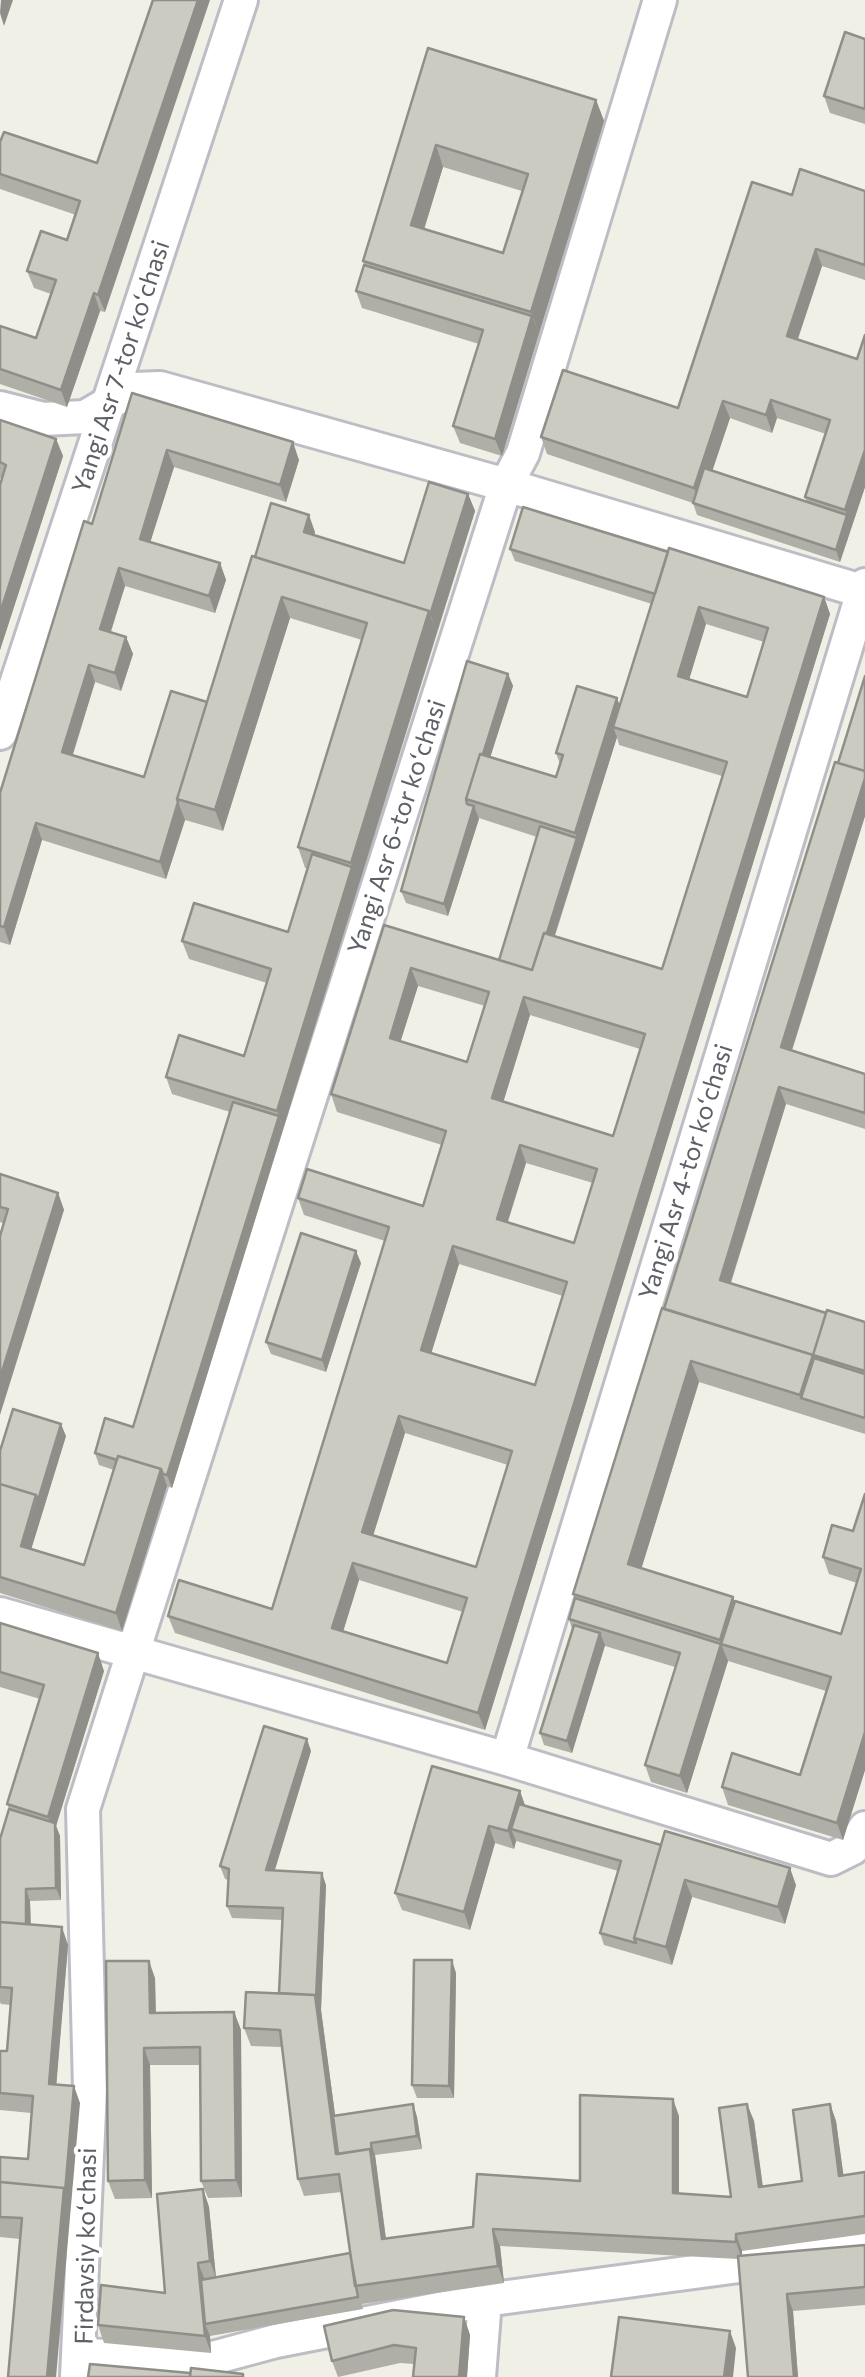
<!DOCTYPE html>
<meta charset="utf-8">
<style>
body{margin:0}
canvas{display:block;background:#f1f0e6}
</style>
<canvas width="865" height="2377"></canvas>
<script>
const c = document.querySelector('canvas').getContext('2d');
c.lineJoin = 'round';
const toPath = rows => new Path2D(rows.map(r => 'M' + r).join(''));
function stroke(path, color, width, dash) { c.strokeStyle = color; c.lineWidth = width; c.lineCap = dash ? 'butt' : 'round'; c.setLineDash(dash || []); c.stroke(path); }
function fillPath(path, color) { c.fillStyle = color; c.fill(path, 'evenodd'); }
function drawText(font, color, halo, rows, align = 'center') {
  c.font = font + ' Commissioner,sans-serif'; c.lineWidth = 8; c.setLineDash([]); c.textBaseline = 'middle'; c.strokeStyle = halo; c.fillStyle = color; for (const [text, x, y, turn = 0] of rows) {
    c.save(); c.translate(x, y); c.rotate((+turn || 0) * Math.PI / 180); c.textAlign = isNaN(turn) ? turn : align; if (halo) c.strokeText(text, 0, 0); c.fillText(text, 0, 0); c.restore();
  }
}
const street = toPath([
 [0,408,43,419,85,417,133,389,160,388,506,485,865,592],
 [0,733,241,0],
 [0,1614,507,1759,831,1859,853,1848,865,1828],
 [507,1759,865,585],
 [79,2355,209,2359,276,2341,485,2300,865,2249],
 [77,2377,90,2089,83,1809,506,485,523,453,660,0],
 [479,2377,485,2300]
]);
stroke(street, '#bdbec5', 38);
stroke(street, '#fff', 32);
fillPath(toPath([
 [865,39,865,124,830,113,824,96],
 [428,48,596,100,604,121,502,456,460,443,453,426,479,344,362,308,356,291,364,265,363,261],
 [443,167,522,191,503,253,424,229],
 [0,142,97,163,105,312,100,311,67,407,0,384,0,326,36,338,51,294,34,288,27,271,67,240,76,215,0,189],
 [865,191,865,280,822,266,798,339,865,487,840,562,697,515,693,503,547,454,541,437,678,408],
 [730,418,772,433,777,418,826,434,805,497,807,502,712,470],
 [132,393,299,460,286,502,174,467,150,542,220,563,226,580,215,613,125,586,111,632,126,637,133,654,121,691,95,682,73,755,144,777,207,702,255,557,315,532,314,535,404,563,468,494,475,511,172,1488,167,1486,122,1631,0,1593,0,1451,66,1436,31,1549,84,1565,114,1470,99,1465,95,1453,133,1427,230,1112,172,1094,166,1077,244,1056,267,983,189,959,182,941,288,932,308,868,305,868,298,847,362,640,290,618,223,831,185,820,166,879,42,840,10,945,0,942,0,793,92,524],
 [0,420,56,439,63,456,0,650,0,485,2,478,0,478],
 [510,549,668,552,824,597,830,614,485,1730,175,1633,168,1616,272,1609,385,1241,304,1215,298,1198,423,1206,442,1145,337,1112,331,1094,384,925,499,960,537,837,479,818,448,916,406,903,401,891,508,674,513,686,490,757,556,777,560,764,556,753,617,698,620,706,652,604,515,561],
 [706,624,764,642,747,697,689,679],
 [617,737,619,745,722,776,662,969,555,936],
 [418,986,485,1006,467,1062,400,1042],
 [530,1015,640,1049,613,1136,503,1102],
 [526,1163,593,1183,574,1243,508,1222],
 [459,1264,563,1296,535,1385,431,1353],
 [405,1433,508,1465,476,1567,373,1535],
 [359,1580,463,1612,447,1663,343,1631],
 [865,676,865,816,792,1051,865,1074,865,1129,786,1104,731,1283,826,1313,865,1322,865,1434,699,1382,641,1569,735,1601,841,1634,857,1583,829,1574,823,1557,853,1531,865,1494,865,1770,843,1840,728,1805,722,1787,800,1775,826,1691,728,1661,687,1793,651,1782,645,1765,675,1667,605,1646,572,1753,544,1745,540,1733,572,1629,569,1619,575,1598,573,1594],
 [0,1174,58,1193,64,1210,4,1224,0,1222],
 [361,1263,326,1372,271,1354,266,1342],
 [0,1623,104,1671,56,1826,60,1836,61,1900,30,1901,31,1925,68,1945,56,2084,80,2103,20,2239,0,2237,0,2157,28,2159,31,2113,0,2110,0,2051,7,2051,11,2005,1,2004,0,2002,0,1839,9,1809,7,1804,40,1699,0,1687],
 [311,1751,274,1871,326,1885,321,2010,335,2115,413,2104,417,2117,422,2149,375,2155,386,2238,473,2227,580,2181,679,2116,679,2193,731,2197,747,2104,754,2121,763,2187,802,2181,830,2104,836,2121,843,2175,865,2172,865,2234,742,2251,742,2256,865,2245,865,2305,793,2311,798,2377,748,2377,738,2259,500,2246,504,2283,362,2304,363,2309,210,2336,211,2353,104,2343,98,2325,165,2293,203,2189,209,2207,216,2277,350,2253,342,2192,304,2196,298,2179,282,2047,251,2046,244,2028,279,1993,282,1920,232,1918,227,1906,228,1880,225,1879,220,1866],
 [520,1791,525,1805,796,1885,785,1924,692,1897,672,1965,604,1945,600,1933,618,1871,516,1841,514,1849,495,1843,470,1930,402,1910,395,1893],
 [456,1973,454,2098,417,2098,412,2085],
 [155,1978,156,2013,234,2012,241,2030,242,2197,208,2198,201,2181,200,2065,150,2065,152,2198,115,2199,108,2181],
 [464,2317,470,2335,467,2377,413,2377,414,2364,400,2363,338,2377,332,2361]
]), '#afafa7');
fillPath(toPath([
 [1,0,13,0,4,26,0,13],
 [198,0,210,0,105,312,98,295],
 [596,100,604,121,539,333,531,312],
 [436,145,443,167,419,246,411,225],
 [816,249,822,266,793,353,787,336],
 [94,293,100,311,67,407,61,390],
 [532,316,539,333,502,456,495,439],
 [771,400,777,418,772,433,766,415],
 [723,401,730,418,701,505,694,488],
 [56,439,63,456,0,650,0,613],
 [293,442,299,460,286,502,280,485],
 [167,450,174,467,146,556,140,539],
 [865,450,865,487,840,562,836,550,847,515,845,510],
 [468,494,475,511,437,632,430,615],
 [309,515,315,532,310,549,304,532],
 [220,563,226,580,215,613,209,596],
 [119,568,125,586,106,646,100,629],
 [282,597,290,618,223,831,215,810],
 [824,597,830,614,485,1730,478,1713],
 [699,607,706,624,685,693,678,676],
 [429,611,437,632,283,1129,277,1111,352,867,351,863],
 [126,637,133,654,121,691,115,673],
 [89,665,95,682,68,769,62,752],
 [508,674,513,686,476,802,469,800],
 [617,698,623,715,613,727,617,737,538,988,534,975,577,838,575,833],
 [865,778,865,816,787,1065,781,1047],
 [178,802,185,820,166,879,160,862],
 [474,806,479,819,448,916,444,904],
 [36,823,42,840,10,945,4,927],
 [411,968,418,986,396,1056,390,1038],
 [524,997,530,1015,499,1116,492,1098],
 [779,1087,786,1104,726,1297,720,1280],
 [279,1116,283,1129,172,1488,167,1475],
 [520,1145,526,1163,503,1236,497,1219],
 [58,1193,64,1210,0,1415,0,1378],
 [453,1246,459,1264,427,1367,421,1350],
 [356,1251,361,1263,326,1372,322,1360],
 [813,1355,820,1376,801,1398,800,1395],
 [691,1361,699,1382,636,1586,628,1564],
 [399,1416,405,1433,369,1549,362,1532],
 [61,1424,66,1436,27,1563,21,1546],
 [161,1469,167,1486,122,1631,116,1613],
 [353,1563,359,1580,339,1645,332,1628],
 [733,1597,741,1618,721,1644,720,1640],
 [600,1633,605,1645,572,1753,567,1741],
 [721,1644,728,1661,687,1793,680,1776],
 [98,1653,104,1671,56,1826,60,1836,61,1900,56,1888,54,1834,48,1817],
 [865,1732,865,1770,843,1840,837,1823],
 [307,1739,311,1751,271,1883,266,1870],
 [520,1791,526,1809,511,1829,516,1841,514,1849,508,1831],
 [489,1826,495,1843,470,1930,464,1912],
 [790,1868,796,1885,785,1924,778,1907],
 [322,1873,326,1885,321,2010,341,2159,336,2154,315,1995],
 [685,1880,692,1897,672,1965,666,1947],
 [26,1889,30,1901,31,1942,26,1929],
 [62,1927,68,1945,55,2101,49,2084],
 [452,1960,456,1973,454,2098,449,2086],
 [149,1961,155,1978,156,2030,150,2013],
 [234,2012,241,2030,242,2197,236,2180],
 [144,2048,150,2065,152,2198,145,2180],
 [74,2086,80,2103,56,2377,47,2377],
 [673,2099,679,2116,679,2210,673,2193],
 [413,2104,417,2117,422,2149,417,2136],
 [747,2104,754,2121,765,2204,759,2187],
 [830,2104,836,2121,846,2193,839,2176],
 [371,2143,375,2155,388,2256,382,2239],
 [203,2189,209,2207,216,2278,210,2261],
 [493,2229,500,2246,504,2283,498,2266],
 [736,2234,742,2251,742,2260,736,2242],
 [198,2263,205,2280,205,2324,210,2336,211,2353,205,2336],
 [787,2294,793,2311,798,2377,794,2377],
 [464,2317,470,2335,467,2377,459,2377],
 [730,2331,736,2348,733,2377,724,2377]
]), '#8f8e88');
const building = toPath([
 [153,0,198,0,98,295,94,293,61,390,0,369,0,326,36,338,56,280,27,271,41,231,67,240,80,201,0,174,0,142,4,132,97,163,153,0],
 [845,32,865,39,865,109,824,96,845,32],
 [428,48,596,100,531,312,363,261,428,48],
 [436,145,528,174,503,253,411,225,436,145],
 [800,169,865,191,865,265,816,249,787,336,857,359,865,335,865,450,845,510,805,497,830,420,771,400,766,415,723,401,694,488,541,437,563,370,678,408,752,182,792,195,800,169],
 [364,265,532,316,495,439,453,426,483,330,356,291,364,265],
 [132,393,293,442,280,485,167,450,140,539,220,563,209,596,119,568,100,629,126,637,115,673,89,665,62,752,144,777,171,691,207,702,177,799,178,802,160,862,36,823,4,927,0,926,0,793,84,521,92,524,132,393],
 [0,420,56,439,0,613,0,485,6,465,0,462,0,420],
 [704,468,847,515,836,550,693,503,704,468],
 [429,482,468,494,430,615,429,611,255,557,271,503,309,515,304,532,404,563,429,482],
 [523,507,668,552,655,594,510,549,523,507],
 [669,548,824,597,478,1713,168,1616,179,1580,272,1609,389,1227,298,1198,307,1169,423,1206,446,1131,331,1094,384,925,532,970,544,933,662,969,727,762,613,727,669,548],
 [699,607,768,628,747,697,678,676,699,607],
 [411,968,489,992,467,1062,390,1038,411,968],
 [524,997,645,1034,613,1136,492,1098,524,997],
 [520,1145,597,1169,574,1243,497,1219,520,1145],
 [453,1246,567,1282,535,1385,421,1350,453,1246],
 [399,1416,512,1451,476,1567,362,1532,399,1416],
 [353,1563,467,1598,447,1663,332,1628,353,1563],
 [252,556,429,611,351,863,298,847,367,623,282,597,215,810,177,799,252,556],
 [467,661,508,674,483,754,480,754,466,799,467,804,474,806,444,904,401,891,467,661],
 [865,676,865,771,838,763,865,676],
 [577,686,617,698,575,833,466,799,480,754,556,777,563,755,556,753,577,686],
 [835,762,865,771,865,778,781,1047,865,1074,865,1113,779,1087,720,1280,826,1313,813,1355,664,1309,835,762],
 [540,826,577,838,547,933,544,933,532,970,499,960,540,826],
 [312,854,352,867,277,1111,166,1077,179,1035,244,1056,271,969,182,941,194,903,288,932,312,854],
 [233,1102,279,1116,167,1475,163,1474,161,1469,118,1456,117,1460,95,1453,105,1418,133,1427,233,1102],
 [0,1174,58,1193,0,1378,0,1236,8,1209,0,1207,0,1174],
 [301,1233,356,1251,322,1360,266,1342,301,1233],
 [662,1308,813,1355,827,1310,865,1322,865,1371,813,1355,800,1395,691,1361,628,1564,733,1597,720,1640,573,1594,662,1308],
 [814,1358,865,1374,865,1418,801,1398,814,1358],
 [13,1409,61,1424,38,1500,36,1495,0,1484,0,1451,13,1409],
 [118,1456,161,1469,116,1613,0,1577,0,1484,36,1495,21,1546,84,1565,118,1456],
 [865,1494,865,1732,837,1823,722,1787,732,1753,800,1775,831,1677,721,1644,735,1601,841,1634,861,1569,823,1557,832,1525,853,1531,865,1494],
 [575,1598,721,1644,680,1776,645,1765,680,1653,569,1619,575,1598],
 [0,1623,98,1653,48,1817,7,1804,44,1685,0,1672,0,1623],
 [574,1625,600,1633,567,1741,540,1733,574,1625],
 [264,1726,307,1739,266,1870,322,1873,316,1998,315,1995,279,1993,283,1908,227,1906,229,1869,220,1866,264,1726],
 [432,1766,520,1791,508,1831,489,1826,464,1912,395,1893,432,1766],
 [519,1804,661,1845,634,1938,636,1943,600,1933,621,1861,511,1829,519,1804],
 [9,1809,55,1823,56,1888,26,1889,26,1924,0,1922,0,1839,9,1809],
 [665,1831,790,1868,778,1907,685,1880,666,1947,634,1938,665,1831],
 [0,1922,62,1927,49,2084,74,2086,65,2192,64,2188,0,2182,0,2157,28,2159,33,2096,0,2093,0,2051,7,2051,12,1988,0,1987,0,1922],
 [414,1960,452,1960,449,2086,412,2085,414,1960],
 [106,1961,149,1961,150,2013,234,2012,236,2180,201,2181,200,2047,144,2048,145,2180,108,2181,106,1961],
 [246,1992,315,1995,336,2154,370,2149,382,2239,473,2227,477,2174,580,2181,580,2095,673,2099,673,2193,731,2197,719,2108,747,2104,759,2187,802,2181,793,2110,830,2104,839,2176,865,2172,865,2216,736,2234,736,2242,493,2229,498,2266,355,2286,339,2174,298,2179,280,2030,244,2028,246,1992],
 [413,2104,417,2136,371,2143,372,2154,370,2149,338,2154,333,2116,413,2104],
 [0,2182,64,2188,47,2377,8,2377,22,2218,0,2217,0,2182],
 [203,2189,210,2261,198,2263,205,2336,98,2325,101,2285,165,2293,157,2194,203,2189],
 [865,2245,865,2287,787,2294,794,2377,748,2377,738,2256,865,2245],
 [350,2253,358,2297,205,2324,201,2280,350,2253],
 [393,2310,464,2317,459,2377,413,2377,416,2348,394,2345,332,2361,324,2326,393,2310],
 [619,2317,730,2331,724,2377,611,2377,619,2317],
 [90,2364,190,2373,190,2377,88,2377,90,2364],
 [191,2368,243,2374,243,2377,190,2377,191,2368]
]);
fillPath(building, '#cccbc2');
stroke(building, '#8f8e88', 2.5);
drawText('25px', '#5d6067', '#fff', [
 ["Yangi Asr 7-tor koʻchasi",121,367,-72],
 ["Yangi Asr 6-tor koʻchasi",397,827,-72],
 ["Yangi Asr 4-tor koʻchasi",686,1172,-73],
 ["Firdavsiy koʻchasi",86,2246,-89]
]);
</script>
